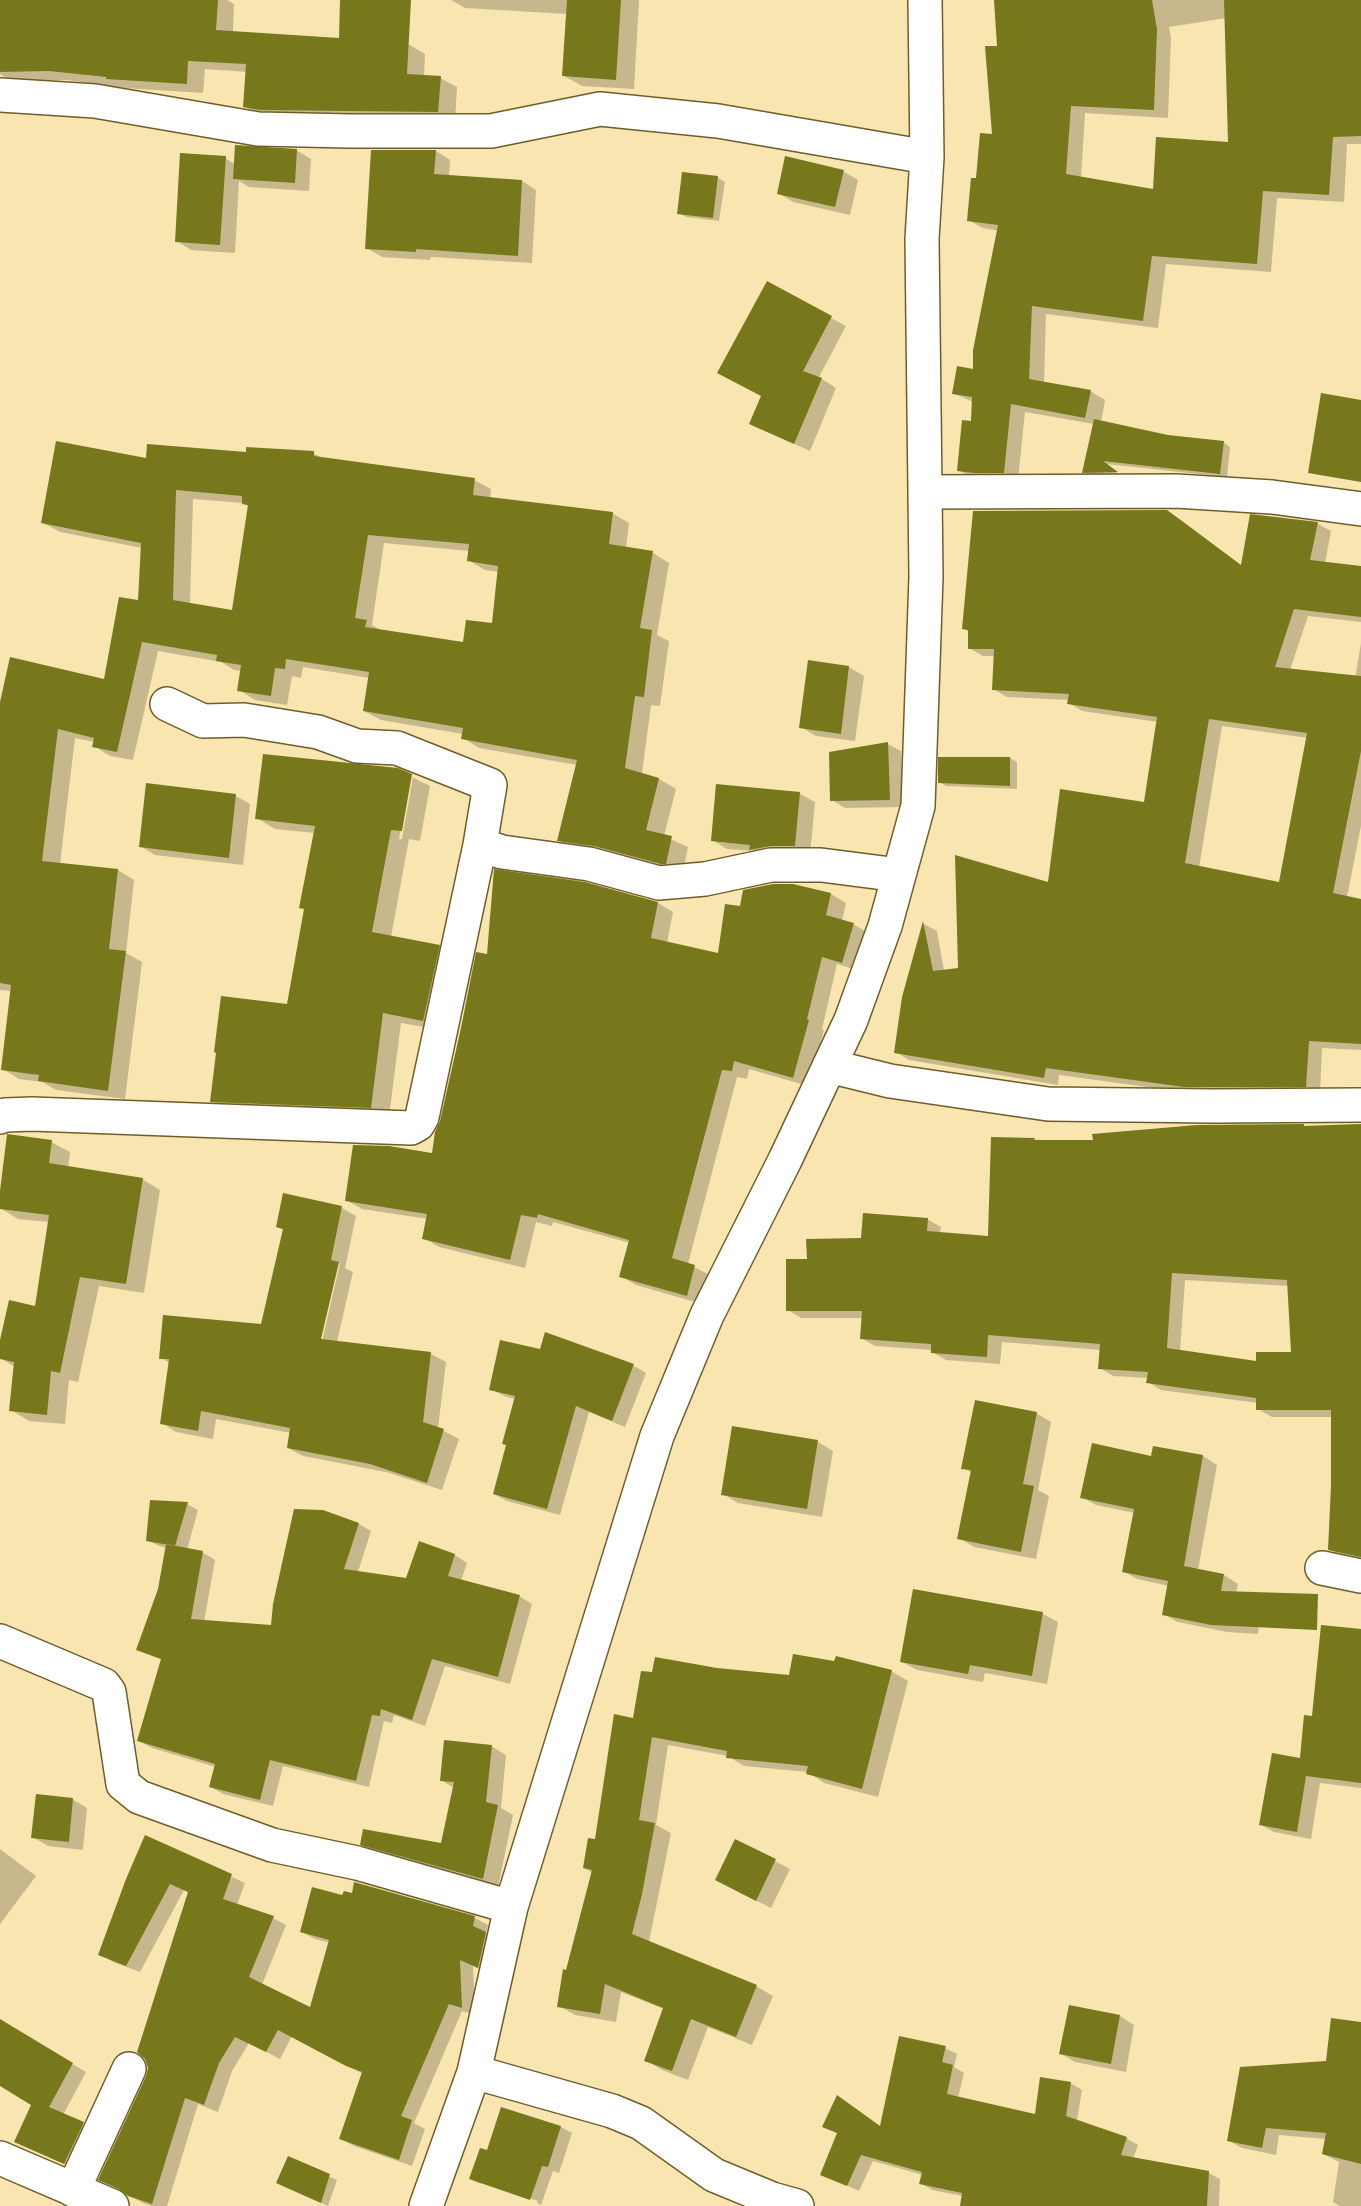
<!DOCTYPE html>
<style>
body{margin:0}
canvas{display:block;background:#f9e5af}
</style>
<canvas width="1361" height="2206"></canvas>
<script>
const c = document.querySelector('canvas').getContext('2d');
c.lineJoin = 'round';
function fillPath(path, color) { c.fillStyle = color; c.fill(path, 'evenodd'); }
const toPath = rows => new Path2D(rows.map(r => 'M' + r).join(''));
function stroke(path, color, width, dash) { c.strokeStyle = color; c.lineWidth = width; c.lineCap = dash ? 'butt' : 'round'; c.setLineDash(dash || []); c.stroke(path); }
fillPath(toPath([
 [0,0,227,0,234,4,233,32,340,40,342,0,355,0,408,44,425,54,424,76,440,78,457,87,455,121,262,116,245,107,247,72,205,69,203,93,124,88,67,80,12,81,0,74],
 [451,0,639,0,634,89,582,86,564,76,567,14,465,8],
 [995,0,1361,0,1361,144,1347,144,1344,202,1277,198,1271,272,1166,264,1158,328,1046,314,1044,383,1090,391,1105,400,1101,422,1168,436,1223,442,1230,447,1227,477,1106,464,1121,476,1091,476,1084,472,1094,424,1025,412,1018,480,973,479,959,470,973,423,973,402,953,393,974,371,999,231,983,228,968,220,978,180,993,136,999,47],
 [1226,18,1229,144,1154,191,1081,178,1085,113,1168,118,1171,38,1169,27],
 [296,150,311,159,309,191,249,187,239,181,235,253,191,250,177,241,225,158,235,164],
 [436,151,450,160,449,177,522,181,536,190,532,263,431,257,430,260,382,257,367,248],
 [843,171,858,180,850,215,793,202,778,193],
 [718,178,725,182,719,221,686,217,679,213],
 [767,284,846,326,819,377,836,388,810,451,751,424,762,396],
 [247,453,313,453,324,459,474,480,491,489,490,499,612,513,629,523,626,548,653,553,669,563,657,635,669,641,660,706,651,705,642,774,659,779,676,789,664,836,688,847,683,872,576,850,559,840,577,765,479,748,463,738,463,734,381,720,364,711,369,678,303,667,301,678,292,676,287,705,255,700,239,690,242,671,234,670,221,662,158,651,133,760,110,756,94,746,94,742,75,738,60,864,118,870,134,880,126,953,142,962,125,1099,56,1090,42,1082,19,1079,3,1069,12,991,0,990,0,709,105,681,140,602,142,548,60,532,43,523,147,460],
 [193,499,243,503,249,507,233,611,190,604],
 [384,543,470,551,468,560,485,570,499,572,493,625,465,644,384,632,372,625],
 [1167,511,1181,520,1242,566,1251,516,1318,524,1331,531,1325,563,1361,567,1361,622,1308,616,1290,670,1355,679,1361,643,1361,826,1347,897,1361,900,1361,1050,1322,1048,1320,1094,1199,1094,1059,1075,1058,1085,909,1060,896,1052,903,998,924,924,937,931,944,971,959,970,1049,884,1145,803,1158,722,1082,711,1069,703,1069,700,1007,697,993,689,995,656,983,656,969,648,969,632,963,628],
 [1222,726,1308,738,1280,884,1199,868],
 [849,667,864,676,855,741,816,736,801,727],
 [888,744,901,751,903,807,845,808,832,800],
 [1010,758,1017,762,1017,789,946,786,939,782],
 [397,770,430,786,420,841,409,839,391,937,439,946,457,957,441,1030,401,1023,389,1117,230,1111,212,1101,288,1006,306,910,301,907,315,833,275,829,257,818],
 [410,777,413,777,402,839,399,839],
 [717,786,800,794,815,802,810,854,766,858,754,851,727,849,712,840],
 [236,796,250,804,243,865,155,855,140,846],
 [831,894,846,903,842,921,853,924,868,933,857,970,837,964,822,1029,824,1030,808,1086,749,1069,747,1079,737,1077,688,1264,710,1275,702,1304,636,1285,621,1276,630,1243,553,1222,552,1226,536,1222,525,1268,439,1247,424,1238,428,1219,362,1209,346,1200,433,1155,489,956,658,903,673,912,667,943,719,954,742,908],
 [1361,1125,1361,1561,1343,1557,1329,1549,1333,1486,1333,1417,1272,1417,1258,1409,1258,1403,1161,1390,1148,1382,1148,1378,1113,1376,1100,1368,1101,1350,1002,1342,1000,1364,946,1360,932,1352,932,1350,875,1346,861,1338,863,1318,801,1318,788,1310,808,1260,863,1240,927,1219,941,1227,940,1233,989,1238,993,1138,1094,1142,1198,1126,1304,1126,1308,1128],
 [1185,1280,1289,1286,1293,1353,1258,1362,1180,1352],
 [51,1142,70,1152,68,1168,142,1179,160,1190,144,1293,99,1286,78,1382,69,1380,65,1424,29,1421,11,1410,15,1367,0,1358,0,1347,36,1308,49,1222,18,1219,0,1208,0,1204],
 [342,1208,356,1216,345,1268,353,1272,337,1342,431,1354,446,1362,438,1428,459,1439,442,1490,386,1472,303,1456,288,1448,291,1433,216,1419,213,1439,176,1432,162,1423,170,1363,161,1358,263,1325,284,1230,278,1227],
 [337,1263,340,1263,321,1346,318,1346],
 [546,1334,634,1366,646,1373,625,1427,589,1412,560,1515,507,1501,494,1494,508,1445,515,1399,504,1396,491,1389,541,1350],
 [1036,1413,1051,1422,1038,1490,1049,1496,1036,1559,974,1547,959,1538,972,1473,963,1468],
 [734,1428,818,1442,833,1451,822,1517,738,1503,723,1494],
 [1203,1456,1217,1465,1198,1570,1224,1575,1238,1584,1236,1593,1261,1601,1258,1634,1227,1632,1178,1622,1163,1614,1169,1586,1137,1579,1123,1571,1135,1513,1096,1505,1082,1497,1153,1457],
 [187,1504,198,1510,187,1550,202,1552,215,1560,204,1622,272,1627,359,1524,371,1531,358,1572,407,1580,420,1543,455,1555,467,1563,461,1581,519,1596,532,1604,510,1684,445,1666,425,1726,394,1715,392,1723,384,1721,369,1787,283,1766,273,1806,223,1794,211,1787,216,1767,152,1748,139,1741,162,1660,137,1649,159,1590,167,1548,159,1546,147,1540],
 [914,1590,1043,1614,1058,1622,1047,1684,985,1673,983,1682,917,1670,902,1662],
 [1361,1631,1361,1788,1320,1783,1311,1839,1274,1832,1261,1825,1301,1760,1313,1717],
 [716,1669,791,1677,891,1671,908,1681,878,1797,824,1783,808,1772,744,1766,728,1756,668,1745,656,1825,671,1833,649,1942,756,1986,773,1996,752,2045,708,2027,688,2080,662,2070,646,2060,664,2009,621,1992,616,2022,575,2015,559,2006,593,1873,584,1868,596,1841,634,1720,654,1674],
 [491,1746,506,1755,501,1808,513,1815,498,1887,377,1852,362,1844,442,1845,454,1788,441,1780],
 [72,1799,87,1808,83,1850,48,1846,33,1837],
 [146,1837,245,1883,237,1905,273,1918,286,1925,262,1985,311,2010,330,1943,315,1939,302,1932,343,1896,475,1918,488,1925,486,1933,499,1941,492,1974,473,1966,475,2015,462,2011,414,2123,425,2129,412,2166,354,2146,341,2139,363,2074,292,2036,280,2059,249,2043,232,2071,218,2112,198,2104,167,2206,152,2206,143,2203,100,2179,148,2077,189,1893,184,1890,140,1972,113,1962,100,1954],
 [0,1849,36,1876,0,1924],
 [775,1861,790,1869,771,1908,731,1888],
 [1120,2016,1134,2025,1126,2072,1075,2062,1061,2054],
 [6,2025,86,2072,63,2115,97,2132,79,2171,16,2141,33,2104,0,2085,0,2035],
 [945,2048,957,2054,954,2067,964,2073,958,2098,1036,2116,1070,2083,1082,2090,1077,2121,1126,2138,1138,2145,1133,2159,1209,2173,1220,2179,1219,2206,961,2206,963,2196,932,2190,921,2183,923,2175,873,2161,859,2191,822,2174,838,2134,824,2126,838,2097,881,2127],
 [1241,2069,1361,2109,1361,2206,1340,2206,1333,2202,1339,2162,1323,2154,1326,2139,1279,2135,1276,2155,1242,2148,1229,2141],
 [502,2109,561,2127,572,2133,559,2173,553,2171,541,2205,537,2203,538,2201,481,2182,481,2184,471,2179,488,2152],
 [289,2158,337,2180,328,2206,285,2187]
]), '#0003');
fillPath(toPath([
 [0,0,218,0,216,30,339,38,340,0,411,0,407,74,441,76,438,112,260,110,243,107,246,64,188,61,187,84,106,79,106,77,49,71,0,72],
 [567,0,621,0,616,80,562,76],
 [994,0,1152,0,1157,29,1154,110,1071,106,1066,174,1153,189,1156,137,1228,142,1224,0,1361,0,1361,136,1333,137,1329,195,1263,191,1257,264,1152,256,1143,321,1032,306,1029,379,1091,390,1085,418,1011,404,1004,473,975,473,957,471,962,420,971,421,972,397,952,394,957,366,973,369,973,350,998,225,967,221,971,178,976,178,980,133,992,134,985,46,997,46],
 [235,145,297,149,295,183,233,179],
 [371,150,436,150,434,174,522,180,518,256,416,249,416,252,365,249],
 [180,153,226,156,220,245,175,242],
 [785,156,844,170,835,207,777,194],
 [682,172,718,176,713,218,677,214],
 [767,281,832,316,803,371,822,378,794,444,749,424,761,396,717,373],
 [1321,393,1361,400,1361,482,1308,473],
 [1094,419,1168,435,1224,441,1220,474,1103,461,1118,472,1082,473],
 [56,441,146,458,147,444,246,452,246,447,314,451,314,456,475,478,473,495,613,512,609,544,653,551,640,628,652,630,644,697,635,696,625,768,659,778,646,830,672,836,666,864,661,864,594,846,557,841,577,760,461,739,463,728,363,711,369,672,286,659,285,669,275,668,271,696,237,691,241,665,216,661,217,655,142,642,117,752,92,747,94,738,58,729,42,861,118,869,109,949,126,951,108,1091,38,1081,39,1075,1,1070,11,985,0,983,0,702,10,657,104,679,119,597,138,600,141,543,41,523],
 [176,490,242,496,242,504,248,505,232,610,173,600],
 [368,535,469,544,467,561,498,566,492,623,466,620,463,642,365,627,367,620,355,618],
 [1167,510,1241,565,1250,514,1318,522,1310,560,1361,566,1361,617,1294,609,1275,667,1361,676,1361,751,1333,893,1361,899,1361,1044,1309,1041,1306,1087,1184,1087,1046,1068,1044,1078,894,1053,902,997,923,921,933,971,958,968,955,855,1048,882,1060,789,1144,802,1157,717,1067,704,1069,694,992,690,994,649,968,649,968,630,962,629,973,511],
 [1209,719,1307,733,1279,882,1185,863],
 [808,660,849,666,841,734,799,728],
 [888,742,890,800,830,801,829,752],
 [263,754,398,768,412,774,402,831,391,830,372,932,440,945,423,1021,383,1013,371,1108,210,1102,216,1053,214,1052,221,996,287,1004,304,909,299,908,315,826,255,819],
 [938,757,1010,757,1010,786,938,783],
 [146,783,236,794,229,858,139,847],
 [716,784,800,792,795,846,771,846,749,850,750,845,711,841],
 [494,869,585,882,658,902,651,938,718,953,725,904,740,906,743,890,773,884,793,884,831,893,826,915,854,923,842,963,822,957,807,1019,809,1020,793,1078,734,1061,732,1071,722,1070,672,1258,695,1265,687,1296,619,1277,629,1240,538,1214,537,1218,521,1215,510,1260,422,1239,427,1214,345,1201,353,1145,389,1146,432,1153,435,1132,440,1121,461,1028,476,952,487,954],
 [1304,1124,1304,1126,1361,1124,1361,1557,1328,1550,1331,1486,1331,1410,1256,1410,1256,1398,1146,1383,1148,1372,1098,1369,1100,1344,988,1335,987,1357,931,1353,931,1344,860,1339,862,1311,786,1311,786,1259,807,1259,806,1239,861,1238,863,1213,928,1218,927,1231,988,1236,991,1137,1035,1138,1034,1140,1093,1140,1092,1134,1197,1125],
 [1172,1273,1287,1280,1291,1352,1256,1352,1256,1361,1167,1348],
 [7,1134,52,1140,49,1163,143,1178,126,1284,80,1277,60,1373,51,1371,47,1415,9,1411,14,1362,0,1359,0,1340,9,1300,35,1306,49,1215,0,1209,0,1191],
 [283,1193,342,1206,331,1260,339,1262,321,1339,431,1352,423,1422,444,1429,427,1483,370,1464,287,1448,290,1428,201,1411,198,1431,160,1424,169,1359,159,1359,163,1315,261,1324,283,1229,276,1227],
 [545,1332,634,1364,612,1421,576,1406,547,1509,493,1494,506,1445,502,1444,515,1396,489,1390,500,1340,540,1349],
 [975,1400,1037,1412,1023,1484,1034,1486,1021,1552,957,1539,971,1470,961,1469],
 [732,1426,818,1440,807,1509,721,1495],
 [1092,1443,1151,1456,1153,1446,1203,1455,1184,1566,1224,1574,1221,1591,1318,1594,1317,1630,1211,1625,1162,1615,1168,1581,1122,1572,1134,1509,1080,1498],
 [150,1500,188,1502,175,1546,146,1541],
 [294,1509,323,1510,359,1523,344,1569,406,1578,419,1541,455,1554,448,1576,520,1595,498,1677,432,1659,412,1720,381,1709,380,1716,372,1715,356,1781,270,1760,260,1800,209,1787,215,1764,137,1741,161,1659,136,1650,158,1589,166,1544,203,1551,191,1619,271,1625,273,1604],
 [913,1589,1043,1612,1032,1676,970,1665,968,1674,900,1662],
 [1321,1625,1361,1629,1361,1783,1306,1776,1297,1832,1259,1825,1272,1753,1300,1758,1304,1715,1312,1716],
 [793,1654,834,1661,836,1656,892,1670,862,1789,806,1774,808,1766,726,1758,727,1751,652,1737,639,1820,655,1823,642,1894,632,1934,757,1985,736,2037,691,2019,672,2071,644,2061,663,2008,605,1984,600,2014,557,2007,563,1969,566,1970,592,1870,583,1868,588,1838,595,1839,614,1714,633,1718,641,1671,652,1672,655,1657,717,1668,789,1675],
 [444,1740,492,1745,486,1802,498,1805,483,1879,360,1845,363,1829,441,1843,454,1782,440,1781],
 [36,1794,73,1798,69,1842,31,1838],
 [145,1835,232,1874,223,1899,274,1916,249,1977,310,2007,329,1940,300,1932,312,1887,342,1895,344,1891,352,1893,354,1882,475,1916,473,1926,486,1932,478,1968,460,1960,462,2008,449,2004,401,2116,412,2120,399,2160,339,2139,362,2072,346,2066,278,2030,266,2052,235,2037,219,2063,204,2105,185,2098,152,2204,128,2196,119,2189,98,2180,146,2076,148,2068,145,2059,137,2052,188,1892,170,1884,126,1966,98,1955,126,1879],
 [735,1839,776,1859,756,1901,715,1880],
 [1069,2005,1120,2015,1111,2064,1059,2054],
 [1331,2018,1361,2022,1361,2164,1322,2154,1326,2133,1266,2128,1262,2148,1227,2141,1240,2067,1326,2061],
 [0,2019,73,2063,49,2107,84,2122,64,2164,14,2142,31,2105,0,2086],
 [899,2036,946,2046,942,2062,953,2065,947,2094,1035,2114,1040,2077,1071,2082,1066,2116,1127,2137,1121,2155,1209,2171,1207,2206,960,2206,962,2193,919,2184,922,2172,861,2155,847,2186,820,2175,837,2133,822,2127,837,2095,880,2126],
 [501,2107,561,2126,548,2167,542,2166,530,2200,469,2179,480,2148,487,2150],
 [288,2156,330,2174,321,2203,276,2183]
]), '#76781b');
const minor = toPath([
 [0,95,95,101,258,129,349,131,491,131,600,109,718,121,927,157],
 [925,492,1176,491,1272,497,1361,509],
 [167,704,203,721,244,720,318,732,357,746,397,748,490,785,480,845,502,852,589,864,659,883,705,879,771,865,821,865,899,875],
 [829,1066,890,1081,1048,1104,1212,1106,1361,1105],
 [0,1117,5,1115,32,1114,411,1128,418,1124,422,1117,480,845],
 [1322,1568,1361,1576],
 [0,1641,104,1685,109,1692,123,1784,139,1797,272,1845,357,1863,511,1907],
 [474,2072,612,2111,641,2123,714,2175,772,2199,797,2206],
 [0,2158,112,2206],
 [73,2190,129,2069],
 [426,2206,474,2072,511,1907,657,1436,707,1315,785,1160,851,1020,885,926,918,806,926,577,922,239,927,157,925,0]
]);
stroke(minor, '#6f5e2b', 36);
stroke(minor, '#fff', 33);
</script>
